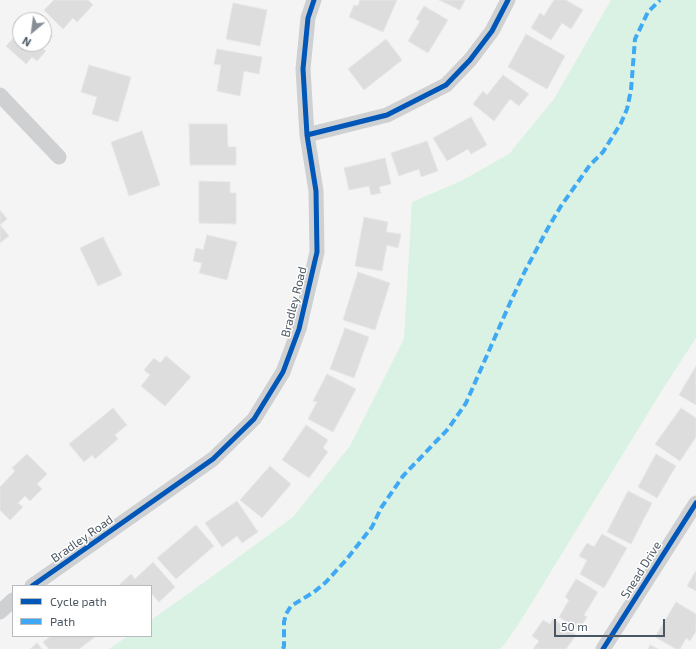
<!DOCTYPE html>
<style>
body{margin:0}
#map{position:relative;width:696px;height:649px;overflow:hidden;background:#f4f4f4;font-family:"Exo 2",sans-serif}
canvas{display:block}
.legend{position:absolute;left:12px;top:585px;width:140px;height:52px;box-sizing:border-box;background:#fff;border:1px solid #b7bbc0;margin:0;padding:5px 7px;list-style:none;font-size:12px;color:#4a5661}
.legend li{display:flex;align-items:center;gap:8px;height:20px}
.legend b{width:20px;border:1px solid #b7bbc0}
.north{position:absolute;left:12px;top:12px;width:40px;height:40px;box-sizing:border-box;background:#fff;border:1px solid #b7bbc0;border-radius:50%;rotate:209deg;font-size:11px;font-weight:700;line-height:16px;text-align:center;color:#4a5661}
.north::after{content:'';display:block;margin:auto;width:14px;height:18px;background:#868d94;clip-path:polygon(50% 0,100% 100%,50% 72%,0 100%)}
.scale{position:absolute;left:554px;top:619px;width:111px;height:18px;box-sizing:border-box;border:2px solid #4a5661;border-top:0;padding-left:5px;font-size:12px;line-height:14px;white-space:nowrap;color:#4a5661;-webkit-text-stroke:3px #fff;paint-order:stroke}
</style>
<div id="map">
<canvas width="696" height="649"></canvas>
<ul class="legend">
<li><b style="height:5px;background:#0057b8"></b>Cycle path</li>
<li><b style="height:5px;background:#3fa9f5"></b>Path</li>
</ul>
<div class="north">N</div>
<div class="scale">50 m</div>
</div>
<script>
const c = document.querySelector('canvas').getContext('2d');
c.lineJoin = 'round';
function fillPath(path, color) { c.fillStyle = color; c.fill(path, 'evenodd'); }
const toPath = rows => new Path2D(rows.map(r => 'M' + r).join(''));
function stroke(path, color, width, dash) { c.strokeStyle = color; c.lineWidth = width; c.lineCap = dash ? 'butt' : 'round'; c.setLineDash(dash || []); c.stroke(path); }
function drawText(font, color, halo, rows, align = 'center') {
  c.font = font + ' "Exo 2",sans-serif'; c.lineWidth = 3; c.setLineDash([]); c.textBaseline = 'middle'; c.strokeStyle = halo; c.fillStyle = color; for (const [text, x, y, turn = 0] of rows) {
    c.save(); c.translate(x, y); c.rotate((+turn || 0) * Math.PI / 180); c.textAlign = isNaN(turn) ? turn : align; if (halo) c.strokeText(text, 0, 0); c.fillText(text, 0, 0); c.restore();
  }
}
fillPath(toPath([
 [611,0,696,0,696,338,664,387,523,617,505,644,500,649,109,649,128,636,151,636,151,620,206,581,293,517,350,446,404,339,412,202,461,181,509,154,554,99]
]), '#d9f2e3');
const building = toPath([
 [54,0,88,0,93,5,77,22,73,18,63,29,44,10,54,0],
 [360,0,397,0,383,32,349,17,354,5,358,6,360,0],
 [439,0,465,0,460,10,439,0],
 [554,0,566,0,583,10,571,29,562,23,551,40,531,28,540,13,544,16,554,0],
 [233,3,267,10,260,46,226,39,233,3],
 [424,6,448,20,428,53,408,41,420,21,416,19,424,6],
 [44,29,52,36,42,48,46,51,37,61,32,57,26,64,6,46,20,31,20,44,44,44,44,29],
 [526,34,565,56,547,89,508,67,526,34],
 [386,39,402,60,364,90,348,69,386,39],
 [217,49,262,57,259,74,244,71,240,96,217,91,221,65,214,64,217,49],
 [89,65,131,77,118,122,92,114,97,97,81,92,89,65],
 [503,75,529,94,519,106,510,99,494,121,473,104,483,91,487,95,503,75],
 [471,117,487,145,471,154,468,149,447,161,433,138,471,117],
 [189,124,227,124,228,147,236,147,236,165,190,165,189,124],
 [142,131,160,185,129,196,111,142,142,131],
 [427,141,438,171,421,177,419,169,399,176,391,153,427,141],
 [385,158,391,184,379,187,381,193,371,195,369,186,349,190,344,168,385,158],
 [199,181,230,182,230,193,236,193,236,224,199,223,199,181],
 [0,210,7,219,0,225,0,210],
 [364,217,388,222,386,232,401,234,398,248,387,245,382,271,355,266,364,217],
 [0,225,9,236,0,243,0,225],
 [207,235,237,242,227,280,199,273,202,263,193,261,196,248,203,250,207,235],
 [103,237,122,275,98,286,80,248,103,237],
 [358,272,390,283,375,330,343,320,358,272],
 [345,328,369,337,354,378,330,369,345,328],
 [166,356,191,377,165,406,141,386,150,375,144,370,154,358,160,363,166,356],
 [696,366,696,405,679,395,696,366],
 [327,374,356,389,333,432,308,419,317,402,313,401,327,374],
 [113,408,127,425,115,435,118,439,95,459,92,455,84,462,69,444,113,408],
 [681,408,696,418,696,437,680,461,655,444,681,408],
 [306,425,328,440,323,448,328,452,309,478,282,460,306,425],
 [27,454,47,474,37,484,42,489,30,501,25,496,18,503,23,507,10,520,0,510,0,487,15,471,12,468,27,454],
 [656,454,676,466,657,498,638,487,656,454],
 [270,466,291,484,262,518,240,500,270,466],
 [628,491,652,503,631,544,607,532,628,491],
 [237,501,258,532,242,543,237,536,222,547,205,523,237,501],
 [196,525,214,546,176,579,157,558,196,525],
 [602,534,627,548,604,588,580,574,587,560,579,556,587,543,594,547,602,534],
 [153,562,175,587,159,602,151,593,151,586,118,586,131,574,135,579,153,562],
 [695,572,696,572,696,591,687,586,695,572],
 [576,579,598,592,584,615,587,617,579,630,559,617,569,600,565,597,576,579],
 [676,602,696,614,696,631,690,641,686,638,680,649,676,649,655,637,676,602],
 [553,619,576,635,566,649,533,649,539,641,532,636,543,620,550,624,553,619],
 [51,636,94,636,95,637,79,649,49,649,43,642,51,636],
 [37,643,42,649,30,649,37,643],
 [650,645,658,649,648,649,650,645]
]);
fillPath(building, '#ddddde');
stroke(building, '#e5e6e7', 1);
stroke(toPath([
 [0,95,59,157],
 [307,135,387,115,446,85,470,60,492,31,508,0],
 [32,586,213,459,254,419,283,372,299,329,317,252,316,191,307,135,303,69,308,18,314,0],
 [0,612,13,600],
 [603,649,696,503]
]), '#ced0d2', 15);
stroke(toPath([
 [283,649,284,646,284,622,286,614,291,606,314,592,326,582,346,560,372,527,381,508,403,476,448,429,466,403,510,303,525,271,548,228,561,206,590,165,603,152,621,123,627,109,631,90,635,39,648,12,660,0]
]), '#3fa9f5', 4, [8, 4]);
stroke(toPath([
 [307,135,387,115,446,85,470,60,492,31,508,0],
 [32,586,213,459,254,419,283,372,299,329,317,252,316,191,307,135,303,69,308,18,314,0],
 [603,649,696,503]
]), '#0057b8', 5);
drawText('12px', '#4a5661', '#fff', [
 ["Bradley Road",294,302,-76],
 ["Bradley Road",82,539,-35],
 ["Snead Drive",641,570,-58]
]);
</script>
